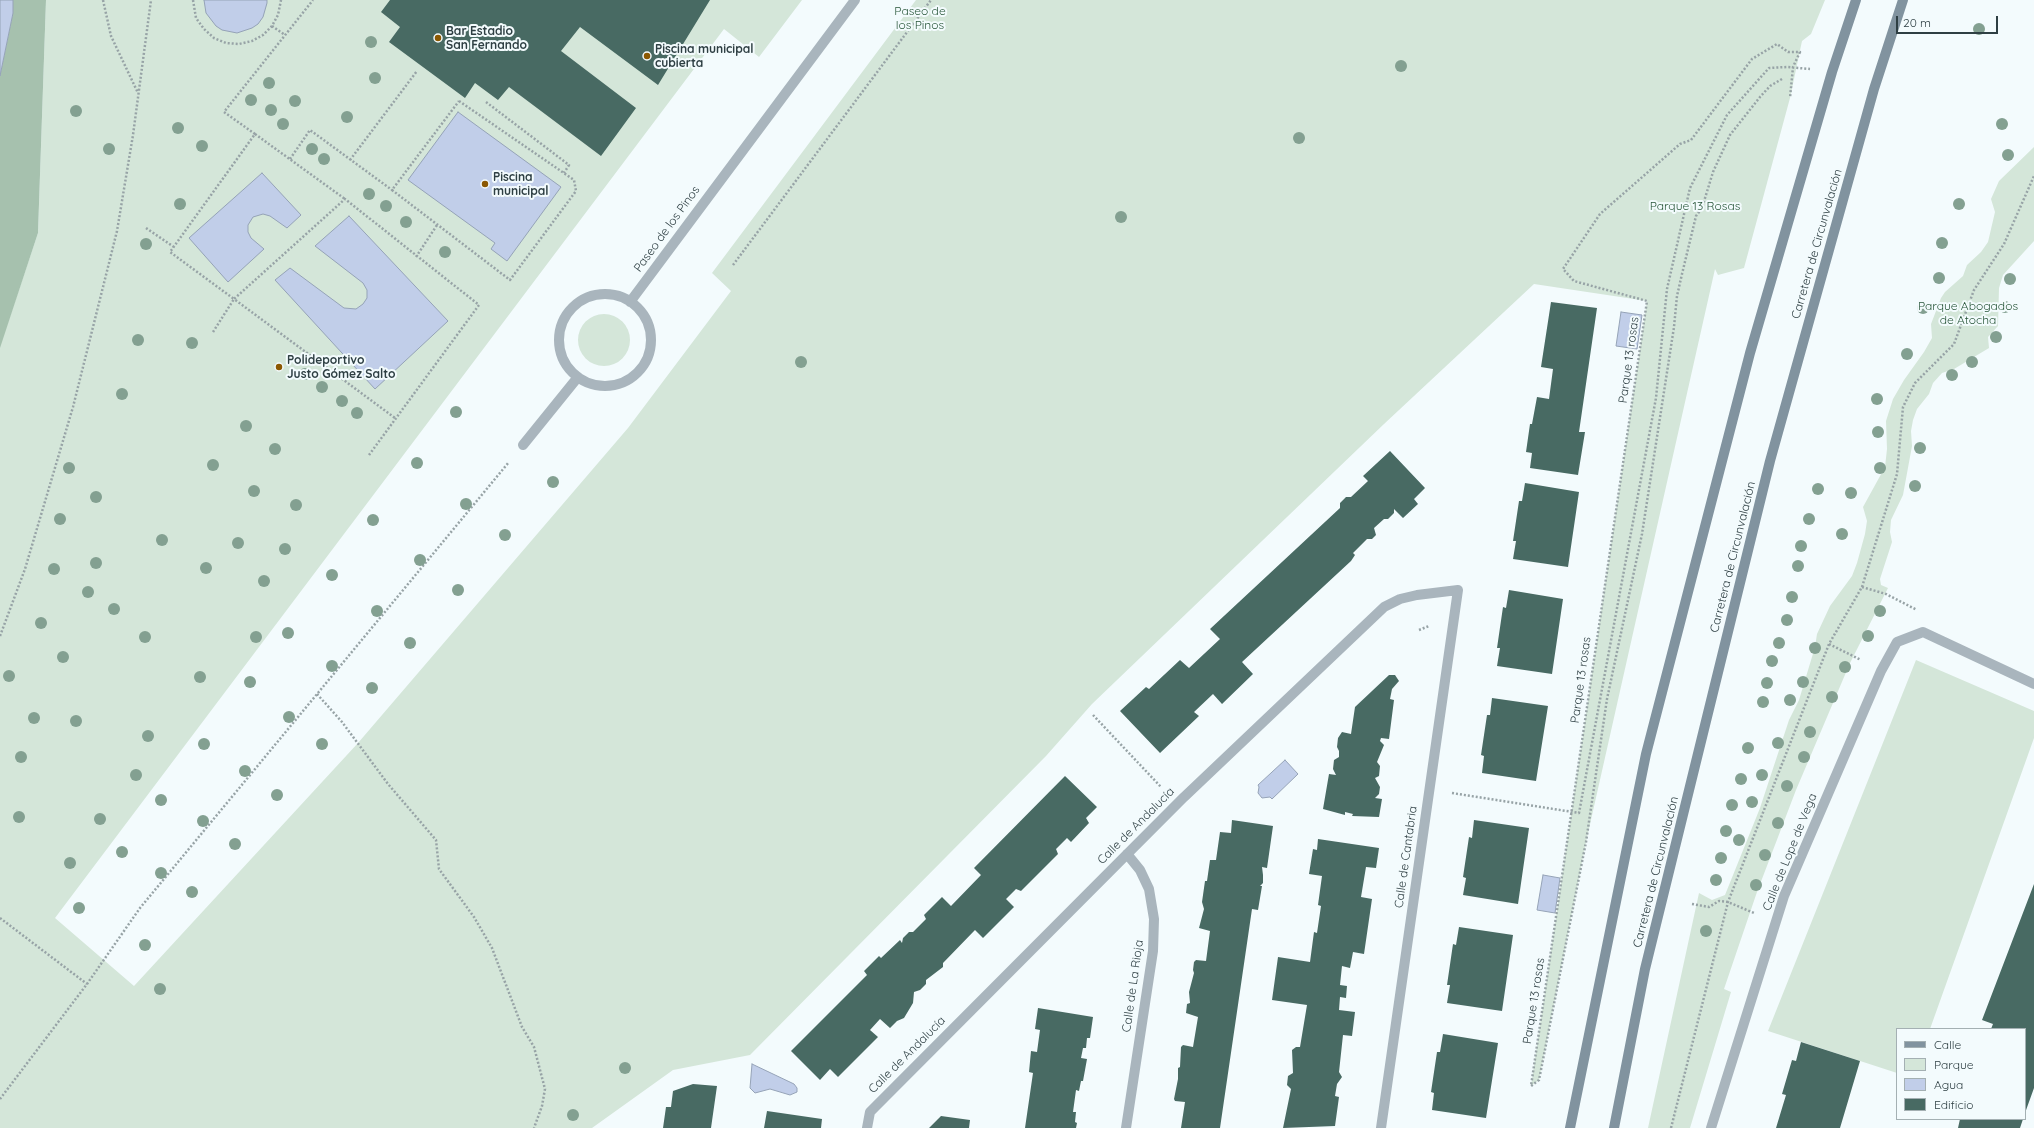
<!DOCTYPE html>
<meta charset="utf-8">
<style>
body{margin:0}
#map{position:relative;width:2034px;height:1128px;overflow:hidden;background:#f3fbfd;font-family:Quicksand,sans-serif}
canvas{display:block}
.legend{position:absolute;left:1896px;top:1028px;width:130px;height:92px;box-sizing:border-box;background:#f3fbfd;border:1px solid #a4b0b3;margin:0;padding:5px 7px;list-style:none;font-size:12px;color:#2e3f43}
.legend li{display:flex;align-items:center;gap:8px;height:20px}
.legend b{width:20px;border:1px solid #a4b0b3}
.scale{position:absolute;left:1896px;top:16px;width:102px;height:18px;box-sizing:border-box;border:2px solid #2e3f43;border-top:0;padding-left:5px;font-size:12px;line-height:14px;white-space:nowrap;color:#2e3f43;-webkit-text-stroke:3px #f3fbfd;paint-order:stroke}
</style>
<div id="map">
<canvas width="2034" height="1128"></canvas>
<ul class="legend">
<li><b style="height:5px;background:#81939f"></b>Calle</li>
<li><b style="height:11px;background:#d4e6d9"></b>Parque</li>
<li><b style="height:11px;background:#c1cee9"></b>Agua</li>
<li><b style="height:11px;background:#486a63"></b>Edificio</li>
</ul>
<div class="scale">20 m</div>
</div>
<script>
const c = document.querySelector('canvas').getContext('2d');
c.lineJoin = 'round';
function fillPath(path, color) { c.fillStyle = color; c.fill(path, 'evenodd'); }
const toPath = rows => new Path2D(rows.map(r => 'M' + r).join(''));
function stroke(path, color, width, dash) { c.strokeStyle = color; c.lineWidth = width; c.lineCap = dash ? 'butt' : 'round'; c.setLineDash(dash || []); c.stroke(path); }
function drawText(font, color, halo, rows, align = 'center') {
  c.font = font + ' Quicksand,sans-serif'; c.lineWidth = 4; c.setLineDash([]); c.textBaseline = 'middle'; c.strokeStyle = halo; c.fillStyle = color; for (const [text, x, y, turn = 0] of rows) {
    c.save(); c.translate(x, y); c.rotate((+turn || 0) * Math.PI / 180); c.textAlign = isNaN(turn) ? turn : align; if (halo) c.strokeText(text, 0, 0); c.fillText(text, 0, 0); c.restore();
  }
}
fillPath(toPath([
 [0,0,25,0,7,325,38,233,46,0,802,0,759,57,724,29,55,918,134,986,358,743,628,428,731,291,712,273,916,0,1825,0,1811,34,1802,41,1790,98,1744,268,1718,275,1715,269,1586,842,1539,1080,1531,1086,1647,301,1534,284,1384,424,1092,704,1046,756,750,1055,673,1070,592,1128,0,1128],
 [2034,147,2034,241,2003,275,1999,288,1998,326,1988,337,1989,348,1954,369,1942,373,1933,383,1929,394,1917,409,1913,420,1911,431,1912,446,1903,495,1891,520,1890,532,1892,542,1880,579,1881,585,1888,588,1850,663,1796,790,1757,892,1724,989,1731,992,1690,1128,1648,1128,1699,893,1712,900,1725,895,1760,808,1789,720,1799,700,1815,647,1817,634,1830,606,1852,576,1857,563,1865,534,1867,521,1863,507,1885,467,1887,449,1886,421,1893,399,1904,380,1924,352,1932,338,1931,324,1941,298,1945,292,1963,276,1967,265,1981,252,1988,242,1995,212,1991,199,1999,181],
 '578 340a26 26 0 1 1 52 0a26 26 0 1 1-52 0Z',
 [1916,660,2034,711,2034,738,1930,1029,1897,1029,1897,1073,1768,1031]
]), '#d4e6d9');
fillPath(toPath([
 [13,0,46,0,38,233,0,348,0,76,13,13]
]), '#a6c1ae');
const water = toPath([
 [0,0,13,0,13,13,0,76,0,0],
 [204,0,267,0,267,3,263,17,258,24,252,28,237,33,222,30,216,26,206,13,204,0],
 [458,112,561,187,507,261,491,249,495,243,408,180,458,112],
 [262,173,301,215,287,228,270,216,263,214,253,217,248,225,248,232,251,238,264,249,228,282,189,238,262,173],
 [349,216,448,321,375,389,275,280,290,268,344,308,356,309,363,304,367,298,367,290,363,283,315,246,349,216],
 [1621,312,1642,315,1637,349,1616,346,1621,312],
 [1285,760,1298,774,1272,799,1270,797,1262,798,1258,793,1259,787,1258,785,1285,760],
 [1543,875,1560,878,1555,913,1537,910,1543,875],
 [752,1064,794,1084,797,1088,797,1092,790,1095,770,1089,755,1093,750,1088,752,1064]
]);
fillPath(water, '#c1cee9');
stroke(water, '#95a3b7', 1);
fillPath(toPath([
 [390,0,710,0,658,85,580,27,561,51,636,108,601,156,509,87,498,100,475,83,465,98,389,42,400,27,381,12],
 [1551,302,1597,308,1579,432,1585,432,1578,475,1530,468,1532,453,1526,452,1530,424,1532,424,1537,397,1549,399,1553,369,1541,367],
 [1390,451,1425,488,1414,499,1418,504,1403,518,1394,509,1394,513,1388,519,1384,519,1374,528,1376,535,1372,539,1367,539,1353,553,1355,555,1351,561,1242,662,1253,674,1222,704,1213,694,1194,712,1199,716,1160,753,1120,711,1146,687,1149,689,1180,660,1189,668,1220,639,1210,629,1340,508,1340,503,1346,497,1351,497,1368,481,1363,476],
 [1525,483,1579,492,1568,567,1513,559,1516,541,1513,541,1519,501,1522,501],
 [1509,590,1563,599,1552,674,1497,666,1500,648,1497,648,1503,607,1506,608],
 [1389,675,1395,675,1399,681,1392,689,1390,699,1394,700,1389,739,1381,738,1380,741,1384,745,1377,762,1380,766,1379,776,1375,778,1380,787,1379,794,1375,798,1382,799,1379,817,1352,816,1353,814,1345,812,1345,815,1323,809,1329,774,1336,775,1333,769,1334,760,1339,757,1339,751,1337,747,1338,738,1342,732,1351,734,1355,707],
 [1492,698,1548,706,1536,781,1482,773,1484,756,1481,755,1487,715,1490,715],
 [1065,776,1097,807,1086,818,1089,823,1071,842,1067,838,1056,849,1058,854,1021,891,1016,889,1006,899,1014,907,983,938,975,930,943,963,943,967,926,980,926,984,920,990,914,992,913,1003,904,1018,897,1021,890,1028,880,1019,870,1030,878,1037,838,1077,830,1069,820,1080,791,1051,867,975,864,971,879,956,881,958,900,940,902,943,903,938,909,932,913,932,926,919,924,915,942,897,951,906,981,875,974,868],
 [1232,820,1273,826,1267,868,1262,867,1263,875,1263,883,1260,886,1262,886,1258,910,1252,909,1220,1128,1181,1128,1185,1102,1175,1101,1174,1099,1178,1079,1178,1068,1180,1067,1181,1047,1183,1045,1193,1047,1198,1017,1186,1013,1187,1004,1190,1003,1189,992,1194,973,1193,970,1194,962,1196,960,1206,961,1210,931,1199,928,1204,909,1202,902,1205,881,1207,881,1210,860,1216,860,1220,832,1231,833],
 [1474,820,1529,828,1518,904,1463,895,1466,878,1463,877,1469,837,1472,838],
 [1318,839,1379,848,1376,868,1366,867,1361,897,1372,899,1364,954,1353,952,1350,968,1342,966,1340,985,1347,986,1346,998,1340,997,1339,1010,1355,1012,1352,1036,1343,1035,1339,1072,1342,1077,1337,1084,1335,1096,1339,1097,1335,1126,1283,1128,1291,1089,1287,1085,1288,1076,1293,1073,1292,1050,1296,1047,1300,1047,1307,1005,1272,1000,1278,957,1310,962,1314,932,1317,933,1321,906,1318,905,1322,876,1309,874,1313,849,1317,850],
 [2034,884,2034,1088,2025,1113,2025,1029,1991,1029,1993,1024,1982,1020],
 [1459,927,1513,935,1502,1011,1447,1003,1450,985,1447,985,1453,944,1456,945],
 [1038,1008,1093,1017,1090,1038,1087,1038,1086,1048,1083,1048,1081,1058,1087,1059,1083,1081,1081,1081,1079,1091,1076,1090,1073,1112,1076,1112,1075,1122,1077,1123,1076,1128,1025,1128,1033,1073,1029,1072,1031,1051,1037,1052,1040,1030,1035,1029],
 [1443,1034,1498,1043,1486,1118,1432,1110,1434,1093,1431,1092,1437,1052,1440,1052],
 [1801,1042,1860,1061,1840,1128,1776,1128,1786,1095,1782,1094,1792,1060,1796,1061],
 [693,1084,717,1086,711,1128,663,1128,666,1107,671,1107,673,1091],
 [767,1111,822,1119,821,1128,764,1128],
 [941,1116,970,1120,969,1128,929,1128],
 [1960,1119,2023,1119,2020,1128,1958,1128]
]), '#486a63');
stroke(toPath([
 [103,0,111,36,138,93],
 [193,0,196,18,204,29,214,38,226,43,239,44,252,41,263,35,272,26,278,15,281,0],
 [272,26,285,35],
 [1782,79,1770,86,1760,97,1730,135,1713,172,1702,208,1696,216,1682,274,1677,296,1674,327,1642,534,1607,699,1586,842,1539,1080,1531,1086,1647,301,1574,281,1563,269,1600,214,1680,144,1691,140,1752,59,1777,44,1788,52,1800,52,1793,67,1790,98],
 [459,101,574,180,576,191,510,280,392,190,459,101],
 [486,102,569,165,564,173],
 [255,134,224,112,313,0],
 [290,159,310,130,392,190],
 [350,160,417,71],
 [146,228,174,247],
 [416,257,437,225],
 [733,265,931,0],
 [213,332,234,299,170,252,255,134,345,199],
 [369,455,479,305,345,199,234,299,395,418],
 [1862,587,1886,594,1917,610],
 [1419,630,1429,626],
 [0,636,25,569,73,407,117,231,133,135,151,0],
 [1829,644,1861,660],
 [317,694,342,722,388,784,436,840,439,869,474,917,492,948,522,1027,534,1047,545,1089,542,1106,534,1128],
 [1093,715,1161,787],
 [1452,793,1579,813,1656,398,1667,289,1690,188,1727,115,1769,68,1787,67,1810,69],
 [1692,904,1709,907,1719,901,1728,902,1754,913],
 [0,918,87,984],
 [0,1099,87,984,140,908,509,462],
 [1671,1128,1728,902,1829,644,1862,587,1897,474,1903,407,1915,383,1954,344,1974,290,2004,244,2034,176]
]), '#97a3a6', 2.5, [2, 2]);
stroke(toPath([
 '559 340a46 46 0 1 1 92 0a46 46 0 1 1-92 0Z',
 [630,302,855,0],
 [523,445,578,377],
 [867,1128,870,1112,1184,797,1384,607,1400,599,1417,595,1458,590,1381,1128],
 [1126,1128,1153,951,1154,919,1149,889,1140,870,1127,854],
 [1711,1128,1784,896,1881,671,1897,642,1923,632,2034,684]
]), '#a9b5bd', 10);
stroke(toPath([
 [1570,1128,1646,754,1750,353,1832,72,1856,0],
 [1614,1128,1645,969,1770,461,1874,89,1903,0]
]), '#81939f', 10);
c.fillStyle = '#83a091';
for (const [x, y] of [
 [1979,29],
 [371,42],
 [1401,66],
 [375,78],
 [269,83],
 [251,100],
 [295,101],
 [271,110],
 [76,111],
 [347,117],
 [283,124],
 [2002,124],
 [178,128],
 [1299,138],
 [202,146],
 [109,149],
 [312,149],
 [2008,155],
 [324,159],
 [369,194],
 [180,204],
 [1959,204],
 [386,206],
 [1121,217],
 [406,222],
 [1942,243],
 [146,244],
 [445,252],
 [1939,278],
 [2010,279],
 [2005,307],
 [1923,308],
 [1996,337],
 [138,340],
 [192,343],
 [1907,354],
 [801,362],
 [1972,362],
 [305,374],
 [1952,375],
 [322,387],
 [122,394],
 [1877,399],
 [342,401],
 [456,412],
 [357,413],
 [246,426],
 [1878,432],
 [1920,448],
 [275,449],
 [417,463],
 [213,465],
 [69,468],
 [1880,468],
 [553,482],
 [1915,486],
 [1818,489],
 [254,491],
 [1851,493],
 [96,497],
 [466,504],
 [296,505],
 [60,519],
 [1809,519],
 [373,520],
 [1842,534],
 [505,535],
 [162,540],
 [238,543],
 [1801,546],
 [285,549],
 [420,560],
 [96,563],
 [1798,566],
 [206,568],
 [54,569],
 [332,575],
 [264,581],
 [458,590],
 [88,592],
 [1792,597],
 [114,609],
 [377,611],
 [1880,611],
 [1787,620],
 [41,623],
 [288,633],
 [1868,636],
 [145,637],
 [256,637],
 [410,643],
 [1779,643],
 [1815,648],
 [63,657],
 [1772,661],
 [332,666],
 [1845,667],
 [9,676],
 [200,677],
 [250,682],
 [1803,682],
 [1767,683],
 [372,688],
 [1832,697],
 [1790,700],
 [1763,702],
 [289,717],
 [34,718],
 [76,721],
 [1810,732],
 [148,736],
 [1778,743],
 [204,744],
 [322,744],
 [1748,748],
 [21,757],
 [1804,757],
 [245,771],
 [136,775],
 [1762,775],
 [1741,779],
 [1787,786],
 [277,795],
 [161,800],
 [1752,802],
 [1732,805],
 [19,817],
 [100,819],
 [203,821],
 [1778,823],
 [1726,831],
 [1739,840],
 [235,844],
 [122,852],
 [1765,855],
 [1721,858],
 [70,863],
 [161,873],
 [1716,880],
 [1756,885],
 [192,892],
 [79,908],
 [1706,931],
 [145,945],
 [160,989],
 [625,1068],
 [573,1115]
]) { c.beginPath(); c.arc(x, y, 6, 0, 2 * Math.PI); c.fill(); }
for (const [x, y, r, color] of [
 [438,38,4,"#8b5802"],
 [647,56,4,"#8b5802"],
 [485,184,4,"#8b5802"],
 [279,367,4,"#8b5802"]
]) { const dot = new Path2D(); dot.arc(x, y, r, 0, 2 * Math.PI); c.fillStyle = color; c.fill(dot); stroke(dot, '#f3fbfd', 1.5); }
drawText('12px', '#275538', '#f3fbfd', [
 ["Paseo de",920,11],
 ["los Pinos",920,25],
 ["Parque 13 Rosas",1695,206],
 ["Parque Abogados",1968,306],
 ["de Atocha",1968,320]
]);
drawText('bold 12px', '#2e3f43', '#f3fbfd', [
 ["Bar Estadio",446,31],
 ["San Fernando",446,45],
 ["Piscina municipal",655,49],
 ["cubierta",655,63],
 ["Piscina",493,177],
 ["municipal",493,191],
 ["Polideportivo",287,360],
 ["Justo Gómez Salto",287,374]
], 'left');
drawText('12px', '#2e3f43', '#f3fbfd', [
 ["Paseo de los Pinos",667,229,-54],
 ["Carretera de Circunvalación",1817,244,-74],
 ["Parque 13 rosas",1629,360,-82],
 ["Carretera de Circunvalación",1733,557,-76],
 ["Parque 13 rosas",1581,680,-82],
 ["Calle de Andalucía",1136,826,-45],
 ["Calle de Lope de Vega",1790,852,-68],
 ["Calle de Cantabria",1406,857,-82],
 ["Carretera de Circunvalación",1656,872,-76],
 ["Calle de La Rioja",1133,986,-82],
 ["Parque 13 rosas",1534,1001,-81],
 ["Calle de Andalucía",907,1055,-45]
]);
</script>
